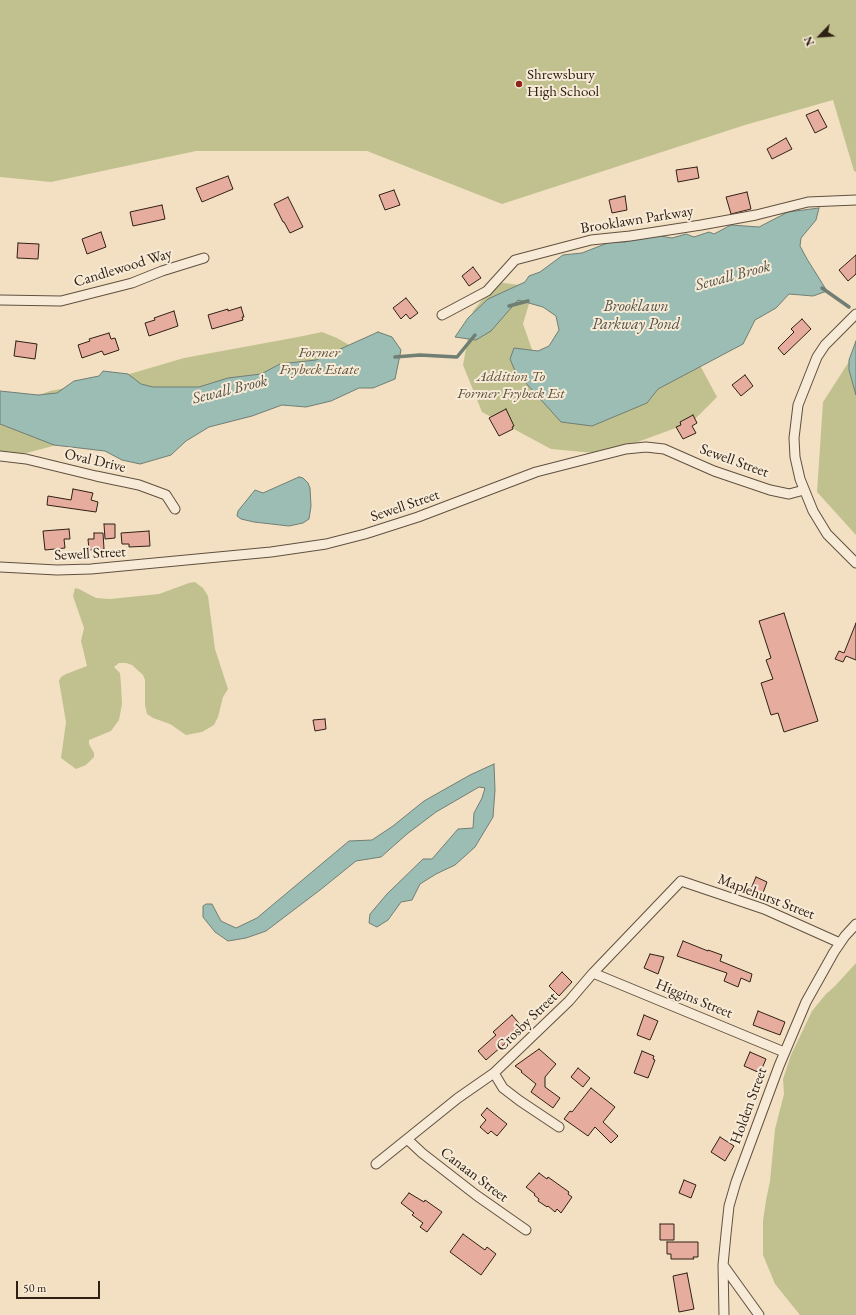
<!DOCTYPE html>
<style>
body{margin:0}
#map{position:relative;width:856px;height:1315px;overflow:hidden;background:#f3e0c2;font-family:"EB Garamond",serif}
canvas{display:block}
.north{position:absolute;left:800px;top:16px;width:40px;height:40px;-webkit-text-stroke:3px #f7ebd7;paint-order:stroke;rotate:245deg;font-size:11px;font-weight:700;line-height:16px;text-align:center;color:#2f2015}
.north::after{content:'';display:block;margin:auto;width:14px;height:18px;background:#2f2015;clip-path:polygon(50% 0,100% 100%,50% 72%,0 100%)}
.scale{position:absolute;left:16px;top:1281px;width:84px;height:18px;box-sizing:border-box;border:2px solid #2f2015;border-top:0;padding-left:5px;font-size:12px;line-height:14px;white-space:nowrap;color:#2f2015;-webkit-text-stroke:3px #f7ebd7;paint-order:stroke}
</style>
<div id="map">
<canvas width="856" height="1315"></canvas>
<div class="north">N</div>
<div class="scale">50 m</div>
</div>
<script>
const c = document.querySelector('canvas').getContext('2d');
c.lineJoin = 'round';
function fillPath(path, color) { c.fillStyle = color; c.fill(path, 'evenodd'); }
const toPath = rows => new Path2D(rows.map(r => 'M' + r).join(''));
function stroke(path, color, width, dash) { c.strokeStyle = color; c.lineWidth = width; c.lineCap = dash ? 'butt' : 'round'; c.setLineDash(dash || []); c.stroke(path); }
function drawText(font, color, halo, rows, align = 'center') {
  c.font = font + ' "EB Garamond",serif'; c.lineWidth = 4; c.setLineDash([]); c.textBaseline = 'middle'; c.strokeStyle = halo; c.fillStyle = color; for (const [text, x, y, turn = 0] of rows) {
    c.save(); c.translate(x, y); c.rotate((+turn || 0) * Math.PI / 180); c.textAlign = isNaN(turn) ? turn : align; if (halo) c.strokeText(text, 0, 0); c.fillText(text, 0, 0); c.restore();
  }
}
fillPath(toPath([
 [0,0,856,0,856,172,854,171,833,100,745,125,502,204,367,151,196,151,51,182,0,177],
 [497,282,534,287,523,324,534,355,695,356,717,397,692,422,605,454,551,449,482,412,463,365,473,311],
 [322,332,337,338,351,346,359,357,136,424,0,460,0,410,50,391,109,380,184,358,298,337],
 [852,357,856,370,856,535,817,492,823,402],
 [195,582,203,588,208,596,215,649,228,689,223,697,218,717,214,725,202,732,186,735,170,724,153,718,147,714,145,705,145,680,143,675,132,665,126,663,119,663,114,667,120,673,121,684,122,704,119,720,111,731,89,740,89,744,94,753,94,757,86,765,76,769,61,758,66,722,59,681,61,677,66,674,87,666,81,641,84,628,73,596,75,588,79,589,96,598,110,599,159,594,189,583],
 [856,963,856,1315,800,1315,775,1284,763,1255,763,1221,766,1200,770,1181,775,1129,784,1094,783,1079,791,1055,812,1011,826,994,835,986]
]), '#c1c18f');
const water = toPath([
 [819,208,816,220,801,238,800,246,807,259,827,291,813,296,789,294,776,308,755,320,743,344,658,389,647,403,592,426,561,422,515,371,510,359,514,348,538,351,549,346,559,330,556,316,543,307,518,300,491,331,476,340,455,337,468,318,488,299,525,282,529,276,540,272,563,255,582,253,610,242,625,242,648,234,672,238,686,234,694,237,709,232,714,234,731,225,759,227,788,212,819,208],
 [378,332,392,337,401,350,395,379,373,388,359,388,331,401,306,407,282,405,252,416,209,427,186,441,171,455,140,464,122,460,105,451,54,445,0,424,0,391,38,395,57,393,74,381,99,376,103,371,128,374,141,384,153,387,199,387,228,378,261,374,280,364,316,360,378,332],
 [856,341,856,395,849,370,849,360,856,341],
 [299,477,303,478,308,483,310,488,311,506,309,519,303,523,289,526,254,522,241,519,237,516,238,511,255,490,263,493,299,477],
 [494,764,495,790,493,817,475,847,455,865,436,874,420,884,412,900,401,902,388,920,377,927,369,923,370,914,387,894,423,859,432,859,458,829,473,828,474,813,482,798,485,788,479,787,436,812,407,834,381,857,356,861,320,890,266,931,246,938,228,941,215,932,203,917,203,906,206,904,212,904,221,921,236,928,257,918,349,841,372,840,393,826,424,801,470,775,494,764]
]);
fillPath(water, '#9bbdb4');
stroke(water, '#707e74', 1);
stroke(toPath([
 [822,288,849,307],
 [509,306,528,301],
 [395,357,420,355,457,357,475,335]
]), '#707e74', 3.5);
const building = toPath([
 [818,110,827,127,815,133,806,115,818,110],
 [786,138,792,149,772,159,767,149,786,138],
 [697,167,699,178,678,182,676,170,697,167],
 [228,176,233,189,202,202,196,188,228,176],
 [394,190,400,205,385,210,379,195,394,190],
 [747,192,751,209,731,214,726,197,747,192],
 [625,196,627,210,612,213,609,200,625,196],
 [288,197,303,227,290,233,284,222,283,222,274,204,288,197],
 [162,205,165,219,133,226,130,212,162,205],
 [101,232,106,247,87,254,82,239,101,232],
 [18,243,39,244,38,259,17,258,18,243],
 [856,255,856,274,848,281,839,270,856,255],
 [473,267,481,278,469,286,462,276,473,267],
 [406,298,418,313,410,319,406,314,401,319,393,308,406,298],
 [241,307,244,317,242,317,243,320,212,329,208,315,228,309,228,311,241,307],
 [174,311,178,326,149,336,145,323,155,320,154,318,174,311],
 [802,319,811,329,784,355,778,348,794,332,791,329,802,319],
 [109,333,111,339,115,338,119,350,104,355,102,351,82,358,78,345,90,341,89,339,109,333],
 [16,341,37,344,35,359,14,356,16,341],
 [745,375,753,386,741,396,732,385,745,375],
 [506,409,514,426,512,427,513,429,499,436,489,418,506,409],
 [693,415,697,423,692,426,696,433,683,439,676,427,681,425,680,422,693,415],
 [73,489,93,493,91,500,98,502,96,512,47,505,48,496,71,500,73,489],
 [104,524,115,524,115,538,105,539,104,524],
 [69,529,70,539,64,539,65,548,45,550,43,531,69,529],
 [149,531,150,546,129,547,129,544,122,544,121,533,149,531],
 [94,533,103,533,104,549,89,550,88,539,94,539,94,533],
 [784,613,818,721,784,732,778,713,771,715,761,683,773,679,766,660,771,658,759,621,784,613],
 [856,623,856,660,846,656,843,662,835,659,839,651,844,653,856,623],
 [325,719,326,729,315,731,313,720,325,719],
 [756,877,767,882,761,898,749,893,756,877],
 [683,941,708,951,708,950,722,955,720,961,752,974,750,982,741,978,738,987,724,981,727,973,677,956,683,941],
 [650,954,664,957,658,974,644,968,650,954],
 [562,972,572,982,559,996,549,986,562,972],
 [758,1011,785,1022,780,1035,753,1025,758,1011],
 [512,1015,523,1028,486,1060,478,1051,496,1035,493,1032,512,1015],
 [644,1015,658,1021,650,1040,637,1035,644,1015],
 [539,1049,556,1064,545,1077,545,1087,560,1098,553,1108,531,1092,536,1084,521,1072,522,1071,515,1066,539,1049],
 [642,1051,654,1056,653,1059,655,1060,648,1078,634,1073,642,1051],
 [750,1052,766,1059,760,1073,744,1066,750,1052],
 [578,1068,590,1078,583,1087,571,1077,578,1068],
 [591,1088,615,1107,603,1122,618,1136,611,1143,595,1127,588,1136,564,1119,570,1111,572,1112,591,1088],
 [487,1108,507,1124,497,1136,491,1131,488,1134,480,1127,486,1120,481,1115,487,1108],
 [720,1137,734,1146,725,1161,711,1152,720,1137],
 [539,1173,547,1179,548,1177,569,1192,568,1194,572,1197,561,1213,557,1209,555,1212,548,1206,547,1207,538,1201,539,1199,534,1195,535,1194,526,1187,539,1173],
 [684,1180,696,1185,691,1198,679,1193,684,1180],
 [409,1193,424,1202,425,1200,442,1212,427,1232,420,1227,423,1223,412,1215,414,1213,401,1203,409,1193],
 [660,1224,674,1224,674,1240,660,1240,660,1224],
 [463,1234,485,1250,487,1247,496,1254,481,1275,450,1252,463,1234],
 [667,1242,698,1242,698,1257,693,1257,694,1259,671,1259,671,1254,667,1254,667,1242],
 [687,1273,694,1309,679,1312,673,1276,687,1273]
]);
fillPath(building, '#e6ac9e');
stroke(building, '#2f2015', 1);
const minor = toPath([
 [0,300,61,301,132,283,162,271,204,258],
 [856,314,825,345,817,357,798,405,794,438,795,457,800,479,813,511,827,534,856,563],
 [442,315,487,291,515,260,591,240,630,236,701,225,756,215,808,202,856,200],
 [0,456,26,459,96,476,139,485,166,495,175,509],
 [0,567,57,570,91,569,271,552,326,544,365,534,418,517,536,472,626,449,646,447,664,449,714,471,770,490,789,494,804,490],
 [593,973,784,1052],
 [494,1073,503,1088,520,1101,559,1127],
 [407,1139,422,1153,476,1195,526,1230],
 [376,1164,458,1098,494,1073,569,1001,593,973,681,881,764,909,840,943],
 [723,1265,759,1315],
 [724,1315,723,1265,726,1234,729,1206,736,1182,779,1066,806,1002,834,952,845,936,856,924]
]);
stroke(minor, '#605040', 11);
stroke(minor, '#f7ebd7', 9);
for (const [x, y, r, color] of [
 [519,84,4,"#8f2418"]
]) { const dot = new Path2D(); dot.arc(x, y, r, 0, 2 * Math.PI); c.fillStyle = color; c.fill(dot); stroke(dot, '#f7ebd7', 1.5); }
drawText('15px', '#2f2015', '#f7ebd7', [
 ["Shrewsbury",527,75],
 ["High School",527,92]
], 'left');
drawText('15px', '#2f2015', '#f7ebd7', [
 ["Brooklawn Parkway",637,220,-9],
 ["Candlewood Way",123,268,-17],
 ["Oval Drive",95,461,13],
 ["Sewell Street",734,461,20],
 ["Sewell Street",405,506,-19],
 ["Sewell Street",90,554,-3],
 ["Maplehurst Street",766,897,21],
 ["Higgins Street",694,999,22],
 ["Crosby Street",527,1022,-44],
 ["Holden Street",749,1106,-70],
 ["Canaan Street",474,1175,37]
]);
drawText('italic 15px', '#5b503a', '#f7ebd7', [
 ["Former",319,353],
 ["Frybeck Estate",319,370],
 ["Addition To",511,377],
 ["Former Frybeck Est",511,394]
]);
drawText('italic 16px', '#4f4f45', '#f7ebd7', [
 ["Sewall Brook",733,276,-15],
 ["Brooklawn",636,307],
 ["Parkway Pond",636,325],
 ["Sewall Brook",230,390,-14]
]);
</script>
